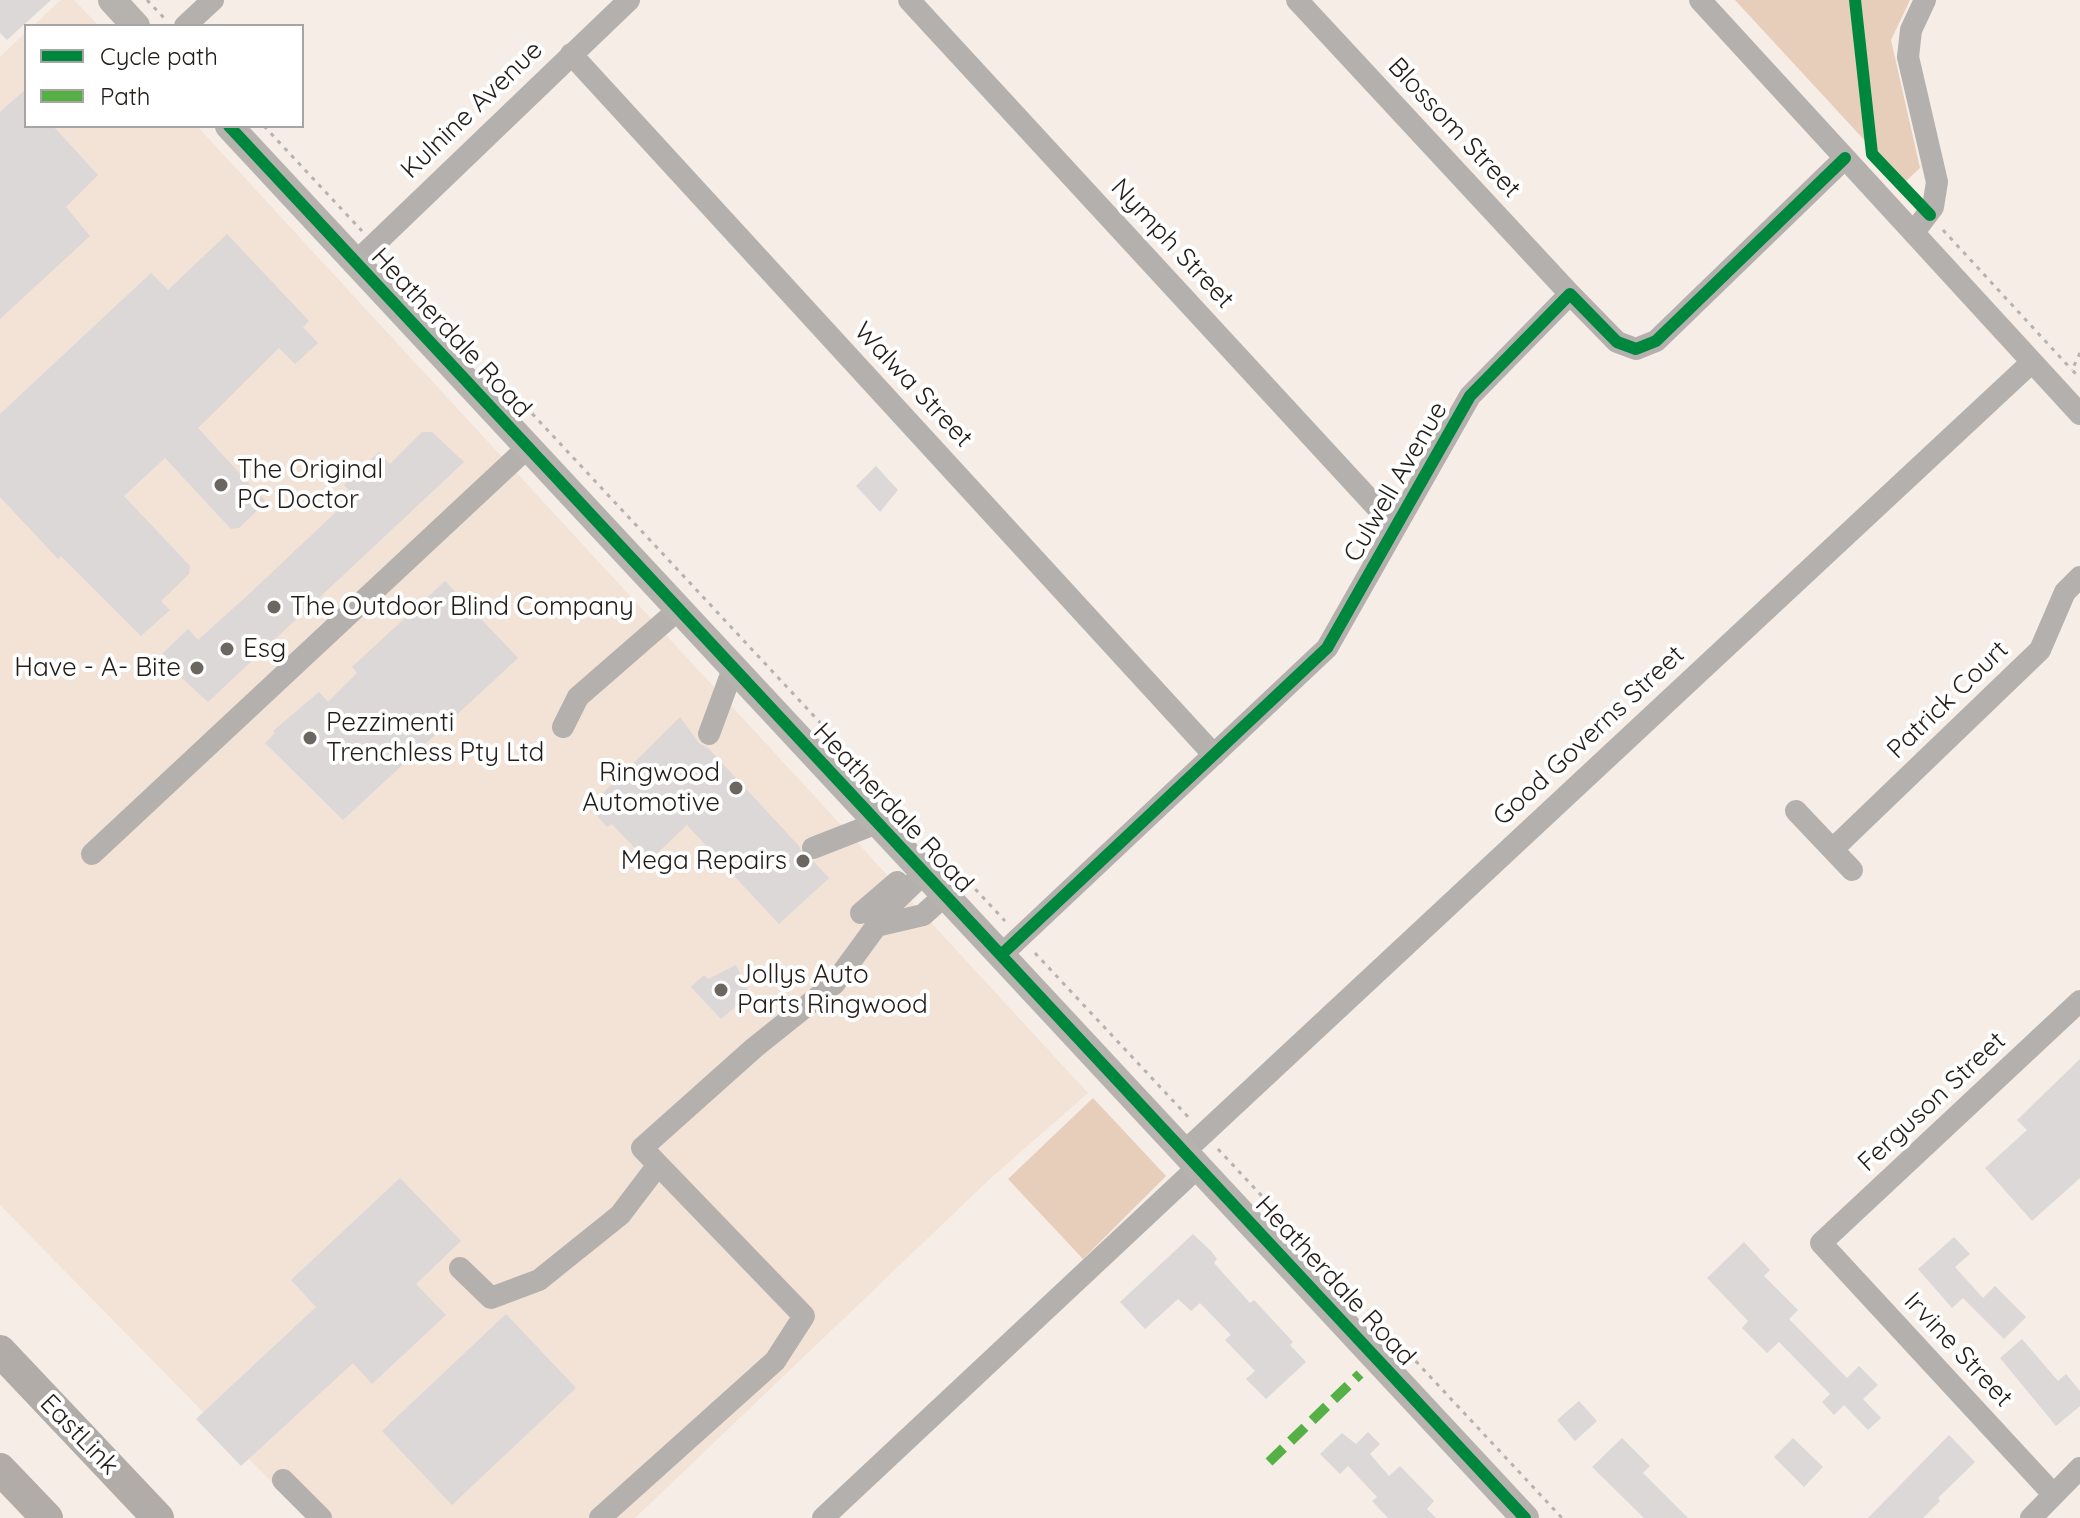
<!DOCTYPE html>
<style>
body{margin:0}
#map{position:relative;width:2080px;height:1518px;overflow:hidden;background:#f5ede6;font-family:Quicksand,sans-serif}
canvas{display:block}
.legend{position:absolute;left:24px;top:24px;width:280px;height:104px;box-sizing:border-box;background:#fff;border:2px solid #a7a5a3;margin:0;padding:10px 14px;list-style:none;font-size:24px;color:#231d19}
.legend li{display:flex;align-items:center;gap:16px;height:40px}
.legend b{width:40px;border:2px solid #a7a5a3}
</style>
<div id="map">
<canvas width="2080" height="1518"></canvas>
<ul class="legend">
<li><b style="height:10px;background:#00873e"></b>Cycle path</li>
<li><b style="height:10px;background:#55b145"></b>Path</li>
</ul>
</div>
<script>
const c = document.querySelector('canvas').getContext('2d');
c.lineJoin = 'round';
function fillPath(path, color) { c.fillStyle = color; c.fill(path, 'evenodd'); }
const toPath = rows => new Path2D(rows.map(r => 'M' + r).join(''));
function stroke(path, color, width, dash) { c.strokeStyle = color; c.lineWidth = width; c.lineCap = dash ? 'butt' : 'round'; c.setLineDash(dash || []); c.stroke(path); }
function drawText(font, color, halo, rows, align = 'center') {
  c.font = font + ' Quicksand,sans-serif'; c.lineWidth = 8; c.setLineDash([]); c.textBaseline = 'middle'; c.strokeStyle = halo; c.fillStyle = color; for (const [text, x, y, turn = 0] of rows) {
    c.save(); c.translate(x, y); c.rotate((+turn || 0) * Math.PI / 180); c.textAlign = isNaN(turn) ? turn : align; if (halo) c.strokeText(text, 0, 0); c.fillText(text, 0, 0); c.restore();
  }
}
fillPath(toPath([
 [61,0,74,0,99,26,33,26],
 [26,32,26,126,197,126,1088,1093,993,1176,635,1518,307,1518,0,1205,0,57]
]), '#f2e3d6');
fillPath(toPath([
 [1735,0,1910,0,1891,40,1920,168,1904,183],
 [1093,1098,1166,1176,1083,1259,1008,1179]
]), '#e6ceba');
fillPath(toPath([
 [0,0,51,0,7,40,0,33],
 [26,89,26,126,53,126,98,175,66,207,90,236,0,319,0,112],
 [227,234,309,321,303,327,318,343,295,364,279,348,198,428,266,502,239,528,231,529,165,458,124,496,190,566,189,574,161,601,170,610,141,636,61,556,58,559,0,497,0,414,151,273,168,290],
 [422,432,432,432,464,462,208,702,159,657,188,629,198,640,248,595,354,495,344,485,379,452,390,464],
 [876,466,898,490,880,512,856,486],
 [445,581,518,658,343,820,265,743,275,733,273,731,319,692,328,702,357,673,352,667],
 [680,717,699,743,708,748,799,846,804,858,814,862,829,878,779,924,687,825,648,862,612,824,607,827,589,807],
 [736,965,750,994,721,1019,691,987,704,975,708,979],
 [2080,1059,2080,1178,2032,1221,1985,1168,2027,1130,2017,1120],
 [400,1178,461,1241,416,1284,446,1315,372,1384,353,1363,241,1466,196,1419,316,1307,291,1280],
 [1193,1234,1211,1251,1217,1259,1214,1263,1250,1303,1254,1300,1293,1342,1290,1345,1306,1362,1266,1399,1246,1379,1255,1371,1225,1340,1231,1335,1200,1303,1191,1311,1178,1299,1145,1329,1120,1302],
 [1954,1237,1970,1254,1955,1267,1983,1298,1995,1286,2026,1317,2004,1339,1963,1298,1952,1308,1918,1269],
 [1744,1242,1770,1270,1764,1276,1798,1310,1789,1319,1847,1378,1859,1366,1878,1385,1863,1399,1881,1418,1868,1430,1844,1405,1834,1415,1822,1402,1830,1394,1779,1342,1767,1353,1742,1328,1748,1321,1707,1278],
 [506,1314,576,1388,452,1505,382,1431],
 [2022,1339,2058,1381,2066,1374,2080,1391,2080,1406,2056,1426,2000,1358],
 [1579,1401,1597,1421,1575,1441,1557,1420],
 [1368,1432,1380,1444,1370,1454,1389,1476,1400,1466,1434,1501,1427,1509,1436,1518,1388,1518,1372,1501,1377,1497,1348,1466,1340,1474,1320,1454,1342,1433,1356,1444],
 [1949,1435,1975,1462,1938,1498,1940,1501,1923,1518,1868,1518],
 [1622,1438,1650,1466,1643,1473,1688,1518,1644,1518,1592,1467],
 [1793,1438,1823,1467,1804,1487,1774,1457]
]), '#dcd8d8');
stroke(toPath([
 [147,0,166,20],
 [264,126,362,231],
 [1943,230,2072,370],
 [389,260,1005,921],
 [2080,353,2072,370,2080,378],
 [1035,953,1191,1120],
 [1218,1149,1562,1518]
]), '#b5b2af', 3, [4, 6]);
stroke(toPath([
 [909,0,1394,526],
 [1297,0,1570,294],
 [1700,0,2080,414],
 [185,26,213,0],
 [571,54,1214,755],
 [1914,232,1933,207,1937,182,1908,57,1911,30,1925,0],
 [356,262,629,0],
 [563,727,578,697,678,610],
 [709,734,733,669],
 [1796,811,1852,870],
 [813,848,877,823],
 [1833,849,2040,650,2065,592,2080,577],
 [92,854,527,448],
 [861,913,897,882],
 [876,926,923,915,944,896],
 [1001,955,1327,648,1470,396,1570,294,1617,342,1636,349,1656,341,1845,158],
 [1184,1152,2032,362],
 [460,1268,491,1298,539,1280,620,1215,658,1165],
 [283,1480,321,1518],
 [2053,1494,1821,1243,2080,1001],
 [600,1518,775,1361,804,1316,642,1148,754,1048,834,984,894,902,924,873],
 [823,1518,1198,1167],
 [2031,1518,2080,1468]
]), '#b3b0ad', 22);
stroke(toPath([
 [112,0,136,26],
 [229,126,1525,1518]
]), '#b6b2ae', 28);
stroke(toPath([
 [0,1351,158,1518],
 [0,1469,47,1518]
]), '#b2aca8', 32);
stroke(toPath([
 [1269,1462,1360,1374]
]), '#55b145', 10, [20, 10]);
stroke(toPath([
 [1855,0,1872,154,1930,215],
 [229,126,1525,1518],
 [1001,955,1327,648,1470,396,1570,294,1617,342,1636,349,1656,341,1845,158]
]), '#00873e', 12);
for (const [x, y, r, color] of [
 [221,485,8,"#6c6661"],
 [274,607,8,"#6c6661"],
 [227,649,8,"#6c6661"],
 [197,668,8,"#6c6661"],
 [310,738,8,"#6c6661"],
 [736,788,8,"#6c6661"],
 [803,861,8,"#6c6661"],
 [721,990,8,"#6c6661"]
]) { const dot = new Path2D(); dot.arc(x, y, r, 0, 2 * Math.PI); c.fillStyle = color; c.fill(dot); stroke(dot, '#fff', 3); }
drawText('26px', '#231d19', '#fff', [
 ["Kulnine Avenue",472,110,-44],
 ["Blossom Street",1454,128,47],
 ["Nymph Street",1172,244,47],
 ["Heatherdale Road",451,333,47],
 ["Walwa Street",913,385,47],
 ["Culwell Avenue",1396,482,-60],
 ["Patrick Court",1948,700,-44],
 ["Good Governs Street",1589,736,-43],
 ["Heatherdale Road",893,808,47],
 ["Ferguson Street",1932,1102,-43],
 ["Heatherdale Road",1335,1281,47],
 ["Irvine Street",1958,1350,47],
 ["EastLink",79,1435,46]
]);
drawText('26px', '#231d19', '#fff', [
 ["The Original",237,470],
 ["PC Doctor",237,500],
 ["The Outdoor Blind Company",290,607],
 ["Esg",243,649],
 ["Have - A- Bite",181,668,"right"],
 ["Pezzimenti",326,723],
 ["Trenchless Pty Ltd",326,753],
 ["Ringwood",720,773,"right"],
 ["Automotive",720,803,"right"],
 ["Mega Repairs",787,861,"right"],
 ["Jollys Auto",737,975],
 ["Parts Ringwood",737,1005]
], 'left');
</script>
